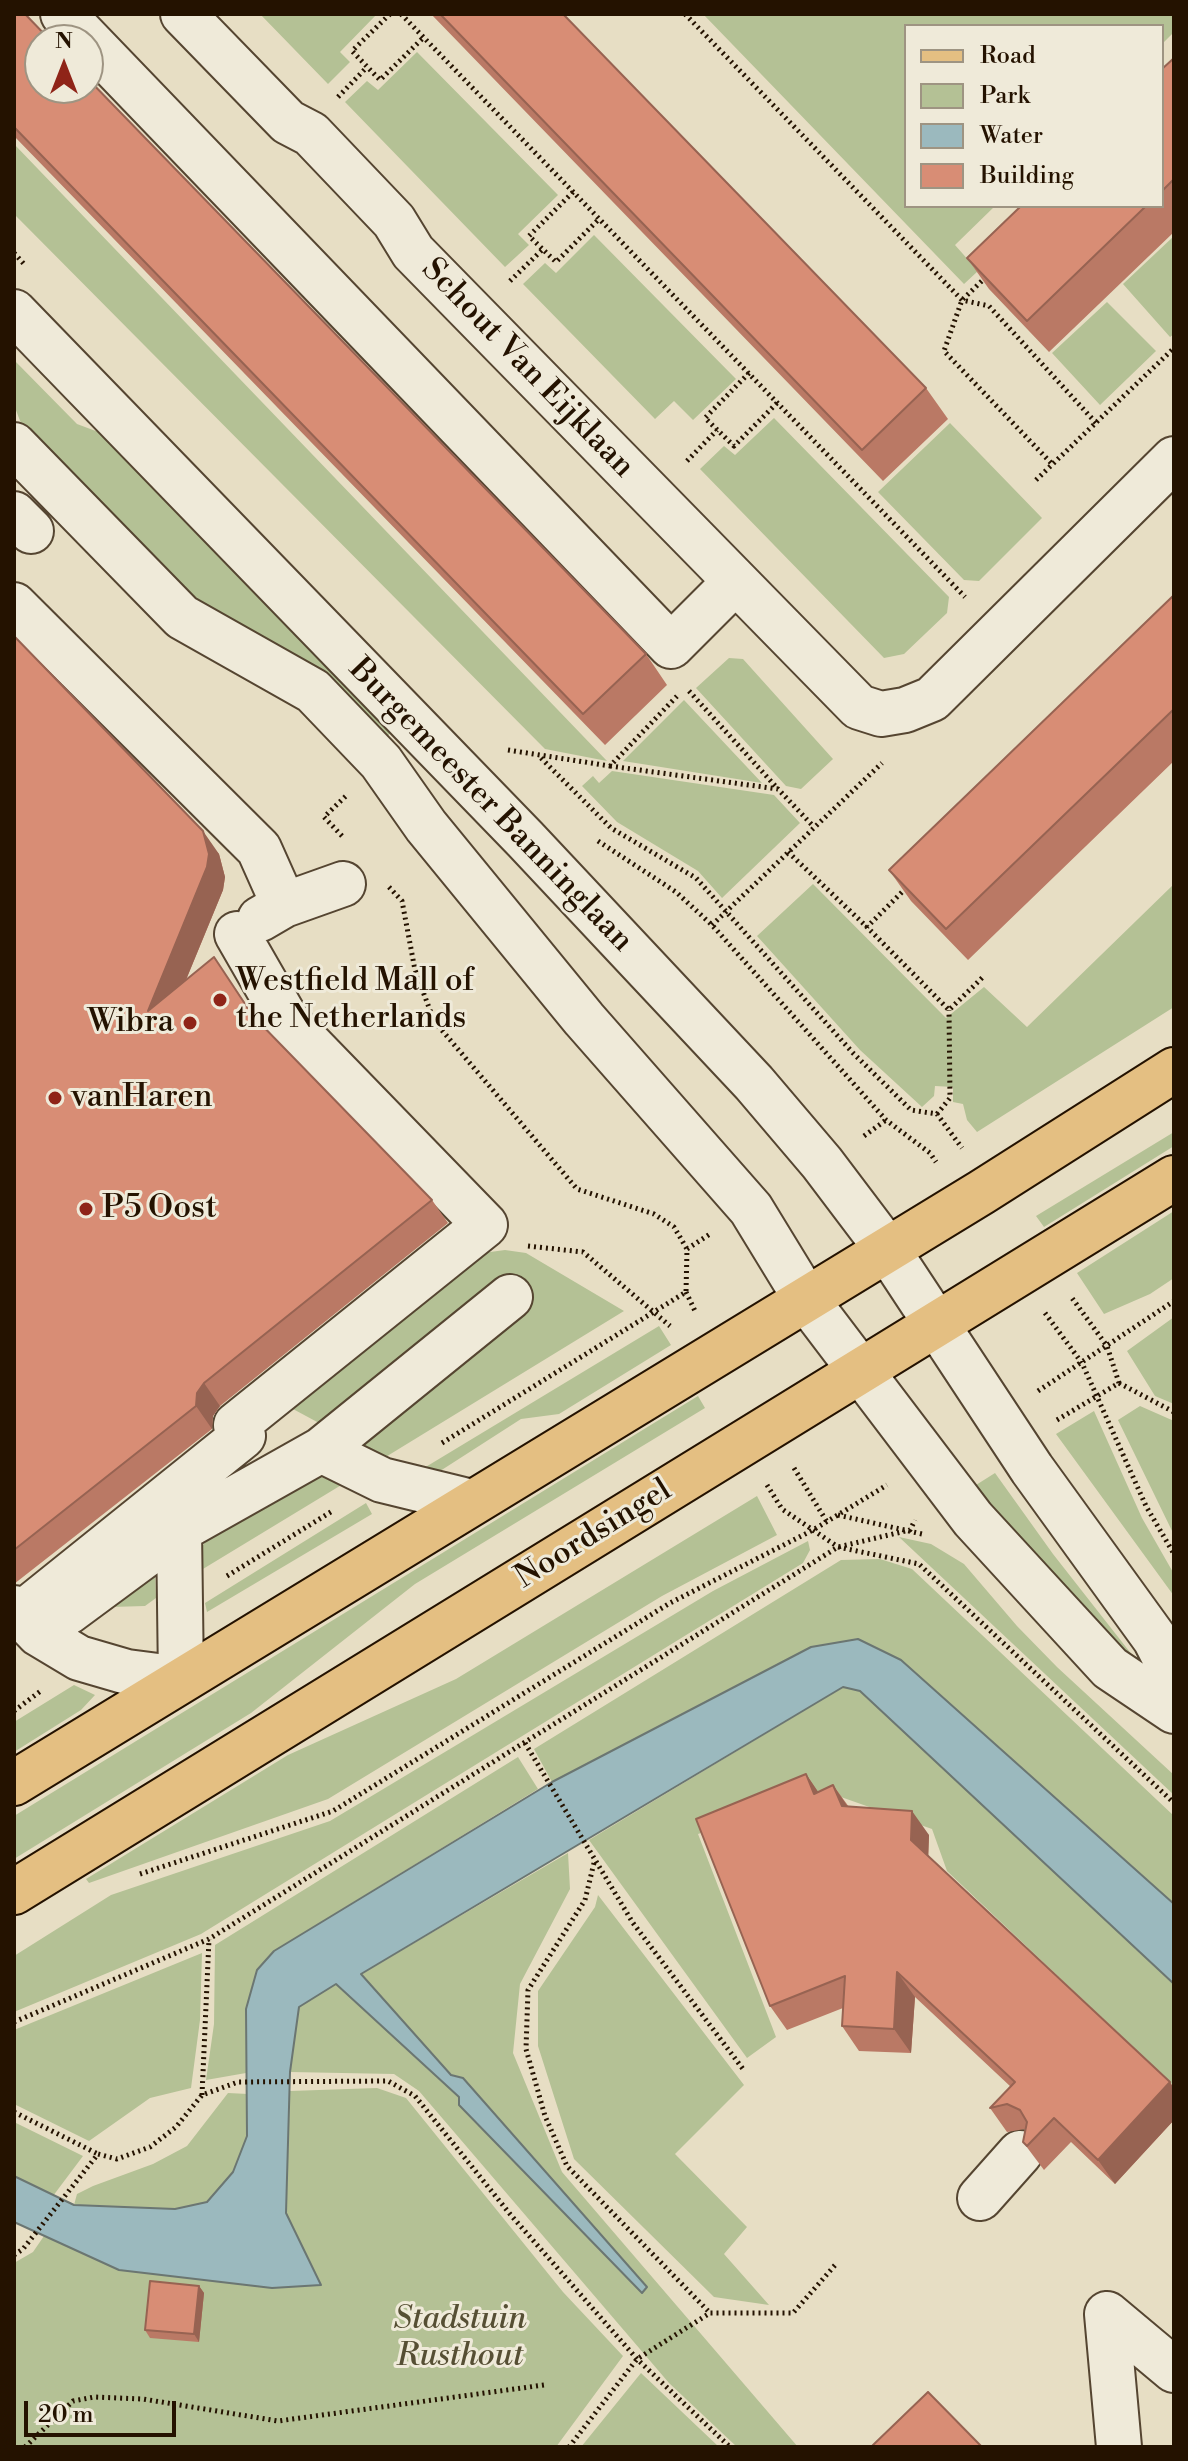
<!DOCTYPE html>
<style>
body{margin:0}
#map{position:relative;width:1188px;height:2461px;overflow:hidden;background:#e7dec4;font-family:"Libre Bodoni",serif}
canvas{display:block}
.frame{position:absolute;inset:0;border:16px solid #241200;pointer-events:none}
.legend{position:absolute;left:904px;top:24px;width:260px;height:184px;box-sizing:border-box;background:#efead9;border:2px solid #9e9482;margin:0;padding:10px 14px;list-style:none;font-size:24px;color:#241200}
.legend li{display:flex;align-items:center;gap:16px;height:40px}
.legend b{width:40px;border:2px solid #9e9482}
.north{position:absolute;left:24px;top:24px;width:80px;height:80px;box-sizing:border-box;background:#efead9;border:2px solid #9e9482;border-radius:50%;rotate:0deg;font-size:22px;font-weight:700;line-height:32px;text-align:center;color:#241200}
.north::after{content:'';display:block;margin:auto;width:28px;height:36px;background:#8f2418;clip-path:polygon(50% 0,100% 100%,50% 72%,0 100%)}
.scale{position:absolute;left:24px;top:2401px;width:152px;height:36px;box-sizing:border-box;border:4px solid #241200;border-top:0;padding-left:10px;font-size:24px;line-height:28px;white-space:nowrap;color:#241200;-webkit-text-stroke:6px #efead9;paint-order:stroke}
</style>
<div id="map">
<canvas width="1188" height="2461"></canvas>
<div class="frame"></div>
<ul class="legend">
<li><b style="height:10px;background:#e4bf82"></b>Road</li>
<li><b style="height:22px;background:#b4c195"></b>Park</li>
<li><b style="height:22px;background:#9bb9be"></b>Water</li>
<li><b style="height:22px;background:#d88d75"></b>Building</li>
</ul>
<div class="north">N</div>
<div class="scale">20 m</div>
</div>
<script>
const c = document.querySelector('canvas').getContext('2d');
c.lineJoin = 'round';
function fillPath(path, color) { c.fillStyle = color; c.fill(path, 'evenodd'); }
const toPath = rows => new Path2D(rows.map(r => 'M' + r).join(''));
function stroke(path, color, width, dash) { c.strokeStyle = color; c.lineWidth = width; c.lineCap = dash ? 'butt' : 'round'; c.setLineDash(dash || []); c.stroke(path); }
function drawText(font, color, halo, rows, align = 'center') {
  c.font = font + ' "Libre Bodoni",serif'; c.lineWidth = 6; c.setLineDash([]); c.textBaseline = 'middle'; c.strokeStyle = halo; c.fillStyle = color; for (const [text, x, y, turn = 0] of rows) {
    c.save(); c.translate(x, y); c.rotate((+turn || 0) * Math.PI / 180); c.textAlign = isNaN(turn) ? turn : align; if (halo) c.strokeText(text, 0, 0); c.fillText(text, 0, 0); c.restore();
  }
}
fillPath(toPath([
 [260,14,377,14,340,52,350,62,328,84],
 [703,14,1174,14,1174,32,1162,44,1162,26,906,26,906,206,995,206,955,245,978,271,964,284],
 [417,52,558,195,518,234,529,245,505,267,345,102,367,81,378,90],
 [14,144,607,761,545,749,14,214],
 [594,235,736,379,693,420,674,401,655,419,523,284,545,263,556,273],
 [1174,236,1174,334,1170,337,1123,284],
 [1107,302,1156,351,1100,405,1052,353],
 [14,360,77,424,117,439,396,726,387,737,182,594,27,439,14,405],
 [774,418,949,597,947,613,904,654,884,658,700,469,724,446,735,455],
 [950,423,1042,518,979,581,964,580,878,492],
 [729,658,743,659,833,759,801,789,786,786,696,688],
 [684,700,762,783,623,761],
 [612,771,774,795,800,823,722,898,698,871,617,822,582,786,593,776,599,783],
 [813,884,946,1018,984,987,1027,1027,1174,884,1174,1007,977,1132,967,1120,963,1104,953,1102,953,1087,935,1086,934,1096,922,1107,860,1050,757,936],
 [1174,1132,1174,1146,1044,1227,1036,1216],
 [1174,1211,1174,1278,1150,1294,1104,1314,1077,1273],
 [505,1250,526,1253,624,1311,384,1458,293,1409,483,1253],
 [1174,1317,1174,1404,1155,1396,1127,1351],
 [659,1326,671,1345,559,1414,521,1419,437,1473,424,1468],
 [698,1396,705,1408,415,1584,251,1713,14,1859,14,1816],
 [1140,1406,1174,1421,1174,1535,1118,1420],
 [1094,1411,1142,1518,1174,1574,1174,1596,1056,1434],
 [322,1465,343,1484,198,1572,198,1552,217,1526],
 [995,1473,1053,1554,1158,1688,1023,1551,976,1485],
 [757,1496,777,1535,662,1596,328,1799,89,1883,86,1879,288,1755,456,1679],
 [366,1503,372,1514,207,1612,205,1603],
 [899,1537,931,1544,964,1564,1017,1626,1057,1667,1174,1775,1174,1795],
 [808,1541,810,1550,803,1563,201,1934,14,2012,14,1956,111,1895,330,1821,713,1591],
 [880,1559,912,1569,1174,1816,1174,1904,901,1660,858,1639,811,1647,552,1782,534,1749,841,1560],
 [155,1575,156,1598,145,1606,111,1607,87,1622,78,1635,66,1631],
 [74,1685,95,1695,81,1710,14,1752,14,1722],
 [843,1687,860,1691,1174,1984,1174,2086,947,1871,932,1829,821,1790,698,1834,776,2037,747,2058,589,1840],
 [518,1757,538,1789,274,1951,257,1970,246,2009,246,2073,206,2080,214,2024,215,1945],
 [568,1853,570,1889,520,1984,513,2053,562,2172,798,2447,737,2447,669,2383,419,2091,394,2074,290,2072,299,2007,336,1984,459,2097,459,2105,642,2293,646,2286,463,2078,451,2075,361,1974],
 [598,1895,744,2085,675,2154,747,2227,724,2254,769,2305,714,2297,574,2159,538,2046,538,1991,595,1907],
 [202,1953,200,2020,191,2088,150,2098,89,2141,14,2104,14,2030],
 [377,2088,406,2098,563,2292,623,2356,556,2447,14,2447,14,2263,33,2252,44,2236,119,2270,272,2288,321,2285,286,2213,290,2091],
 [228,2093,248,2094,247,2136,233,2172,207,2202,175,2209,74,2205,77,2194,93,2186,153,2164,187,2146],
 [14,2122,83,2156,53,2196,14,2176],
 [641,2373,719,2447,581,2447]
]), '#b4c195');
const water = toPath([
 [858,1639,901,1660,1174,1904,1174,1984,860,1691,843,1687,361,1974,451,2075,463,2078,647,2287,642,2293,459,2105,459,2097,336,1984,299,2007,290,2072,286,2213,321,2285,272,2288,119,2270,14,2222,14,2176,74,2205,175,2209,207,2202,233,2172,247,2136,246,2009,257,1970,274,1951,552,1782,811,1647,858,1639]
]);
fillPath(water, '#9bb9be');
stroke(water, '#6b7672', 2);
const minor = toPath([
 [63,14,671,646,734,583],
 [183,14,288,122,311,134,394,221,413,252,859,707,881,714,905,710,932,699,1174,459],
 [14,312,525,839,754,1083,822,1163,887,1249,1032,1469,1155,1639,1174,1676],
 [14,445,182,617,313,691,381,762,426,826,584,1019,751,1209,806,1299,973,1519,1110,1668,1174,1711],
 [14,514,31,531],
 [14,605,259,849,284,905],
 [260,919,284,905,343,884],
 [321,1450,510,1297],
 [14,1608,39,1634,79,1658,127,1672,181,1679,179,1530,321,1450,382,1480,472,1502],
 [68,1612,179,1530],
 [14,1620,243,1436,236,1425,485,1225,287,1021,237,934],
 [980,2198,1020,2153],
 [1107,2314,1119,2447],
 [1107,2314,1174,2370]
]);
const major = toPath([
 [14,1783,982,1192,1174,1070],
 [14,1892,1174,1178]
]);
stroke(minor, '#554531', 48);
stroke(major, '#241200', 48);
stroke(toPath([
 [390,14,352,51,380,80,424,37],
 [401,14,965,597],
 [685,14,962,300,989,306,1097,424],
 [338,97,367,67],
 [573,192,529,236,556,262,598,220],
 [14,253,24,264],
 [986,277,962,300,944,351,1053,465],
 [510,281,543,249],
 [749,373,705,418,734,446,777,403],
 [687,461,717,430],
 [1036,480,1174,348],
 [689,691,778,789],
 [508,750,610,766,679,694],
 [541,758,611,828,696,878,853,1053,911,1110,937,1114,962,1148],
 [610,766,778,789,814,827],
 [342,836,324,817,348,794],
 [598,841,676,892,712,925,886,1120,930,1153,936,1162],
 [788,852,867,927],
 [389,887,402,901,415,970,434,1021,577,1189,654,1214,674,1227,687,1249],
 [906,888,867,927,949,1010,984,976],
 [712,925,882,763],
 [937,1114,950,1098,949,1010],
 [864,1136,886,1120],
 [528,1246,583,1252,670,1326],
 [686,1292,695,1311],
 [1045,1313,1082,1363,1146,1506,1174,1554],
 [1119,1383,1174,1412],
 [1038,1391,1174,1301],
 [1057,1420,1119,1383,1107,1346,1072,1298],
 [442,1443,686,1292,687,1249,710,1234],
 [794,1468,827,1522],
 [767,1485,782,1509,838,1547,919,1564,1174,1803],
 [838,1515,922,1534],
 [227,1576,334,1510],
 [14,1711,42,1690],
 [525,1743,633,1923,743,2069],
 [594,1863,585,1900,528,1990,526,2049,545,2116,567,2166,710,2313],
 [140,1874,333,1811,670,1603,813,1530,887,1485],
 [14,2022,209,1939,838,1547,910,1530,915,1520],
 [202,2095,209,1939],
 [14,2112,98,2154],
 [14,2255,23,2249,98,2154,117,2159,150,2147,176,2127,202,2095,238,2082,388,2081,415,2096,510,2214,637,2359,730,2447],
 [25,2447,73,2401,94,2397,143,2399,278,2421,544,2385],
 [569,2447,637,2359,710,2313,793,2313,836,2264]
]), '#241200', 5, [2, 4]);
stroke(minor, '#efead9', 44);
stroke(major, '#e4bf82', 44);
fillPath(toPath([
 [14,14,646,654,667,685,605,745,14,136],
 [431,14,563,14,926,388,948,419,883,481],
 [1174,58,1174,232,1049,352,989,289,967,258,1021,206,1162,206,1162,69],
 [1174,595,1174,761,968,960,911,901,889,870],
 [14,636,219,854,225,877,223,890,186,980,214,957,256,1019,432,1200,448,1223,220,1406,213,1416,212,1429,14,1584],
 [806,1774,818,1792,833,1785,849,1807,929,1835,928,1857,1170,2082,1174,2089,1174,2120,1115,2184,1071,2142,1044,2170,1023,2142,1025,2129,1007,2132,990,2108,1011,2087,915,1997,911,2053,859,2051,842,2026,843,2008,787,2030,770,2006],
 [199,2286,204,2293,199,2342,150,2338,145,2330]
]), '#ba7965');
fillPath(toPath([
 [203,831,219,854,225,877,223,890,164,1033,148,1011],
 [204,1383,220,1406,213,1416,212,1429,196,1406,197,1393],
 [806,1774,823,1799,814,1794],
 [833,1785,850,1810,842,1806],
 [912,1811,929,1835,928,1865,911,1840],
 [897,1972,915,1997,911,2053,894,2029],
 [1170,2082,1174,2089,1174,2120,1115,2184,1098,2160],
 [199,2286,204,2293,199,2342,194,2334]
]), '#976352');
const building = toPath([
 [14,14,25,14,50,40,40,40,40,88,88,88,88,79,646,654,583,714,14,127,14,14],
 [440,14,563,14,926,388,862,450,440,14],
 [1174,58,1174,179,1162,191,1162,69,1174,58],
 [1021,206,1146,206,1027,321,967,258,1021,206],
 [1174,595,1174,709,946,929,889,870,1174,595],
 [14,636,203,831,209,854,207,867,148,1011,214,957,253,1016,432,1200,204,1383,197,1393,196,1406,14,1550,14,636],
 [806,1774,814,1794,833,1785,842,1806,912,1811,911,1840,1170,2082,1098,2160,1054,2118,1027,2146,1023,2142,1027,2122,1020,2110,1007,2104,990,2108,1015,2082,897,1972,894,2029,842,2026,845,1976,770,2006,696,1819,806,1774],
 [150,2281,199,2286,194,2334,145,2330,150,2281],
 [928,2392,982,2447,873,2447,872,2446,928,2392]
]);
fillPath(building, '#d88d75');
stroke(building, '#976352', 2);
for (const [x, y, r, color] of [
 [220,1000,8,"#8f2418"],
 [190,1023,8,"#8f2418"],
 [55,1098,8,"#8f2418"],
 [86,1209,8,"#8f2418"]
]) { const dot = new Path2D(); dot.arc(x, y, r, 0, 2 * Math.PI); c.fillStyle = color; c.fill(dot); stroke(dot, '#efead9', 3); }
drawText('32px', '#241200', '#efead9', [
 ["Schout Van Eijklaan",527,369,46],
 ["Burgemeester Banninglaan",490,806,46],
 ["Noordsingel",594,1535,-32]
]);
drawText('32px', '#241200', '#efead9', [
 ["Westfield Mall of",236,982],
 ["the Netherlands",236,1019],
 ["Wibra",174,1023,"right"],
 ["vanHaren",71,1098],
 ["P5 Oost",102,1209]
], 'left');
drawText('italic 32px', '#564f34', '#efead9', [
 ["Stadstuin",460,2320],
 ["Rusthout",460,2357]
]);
</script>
